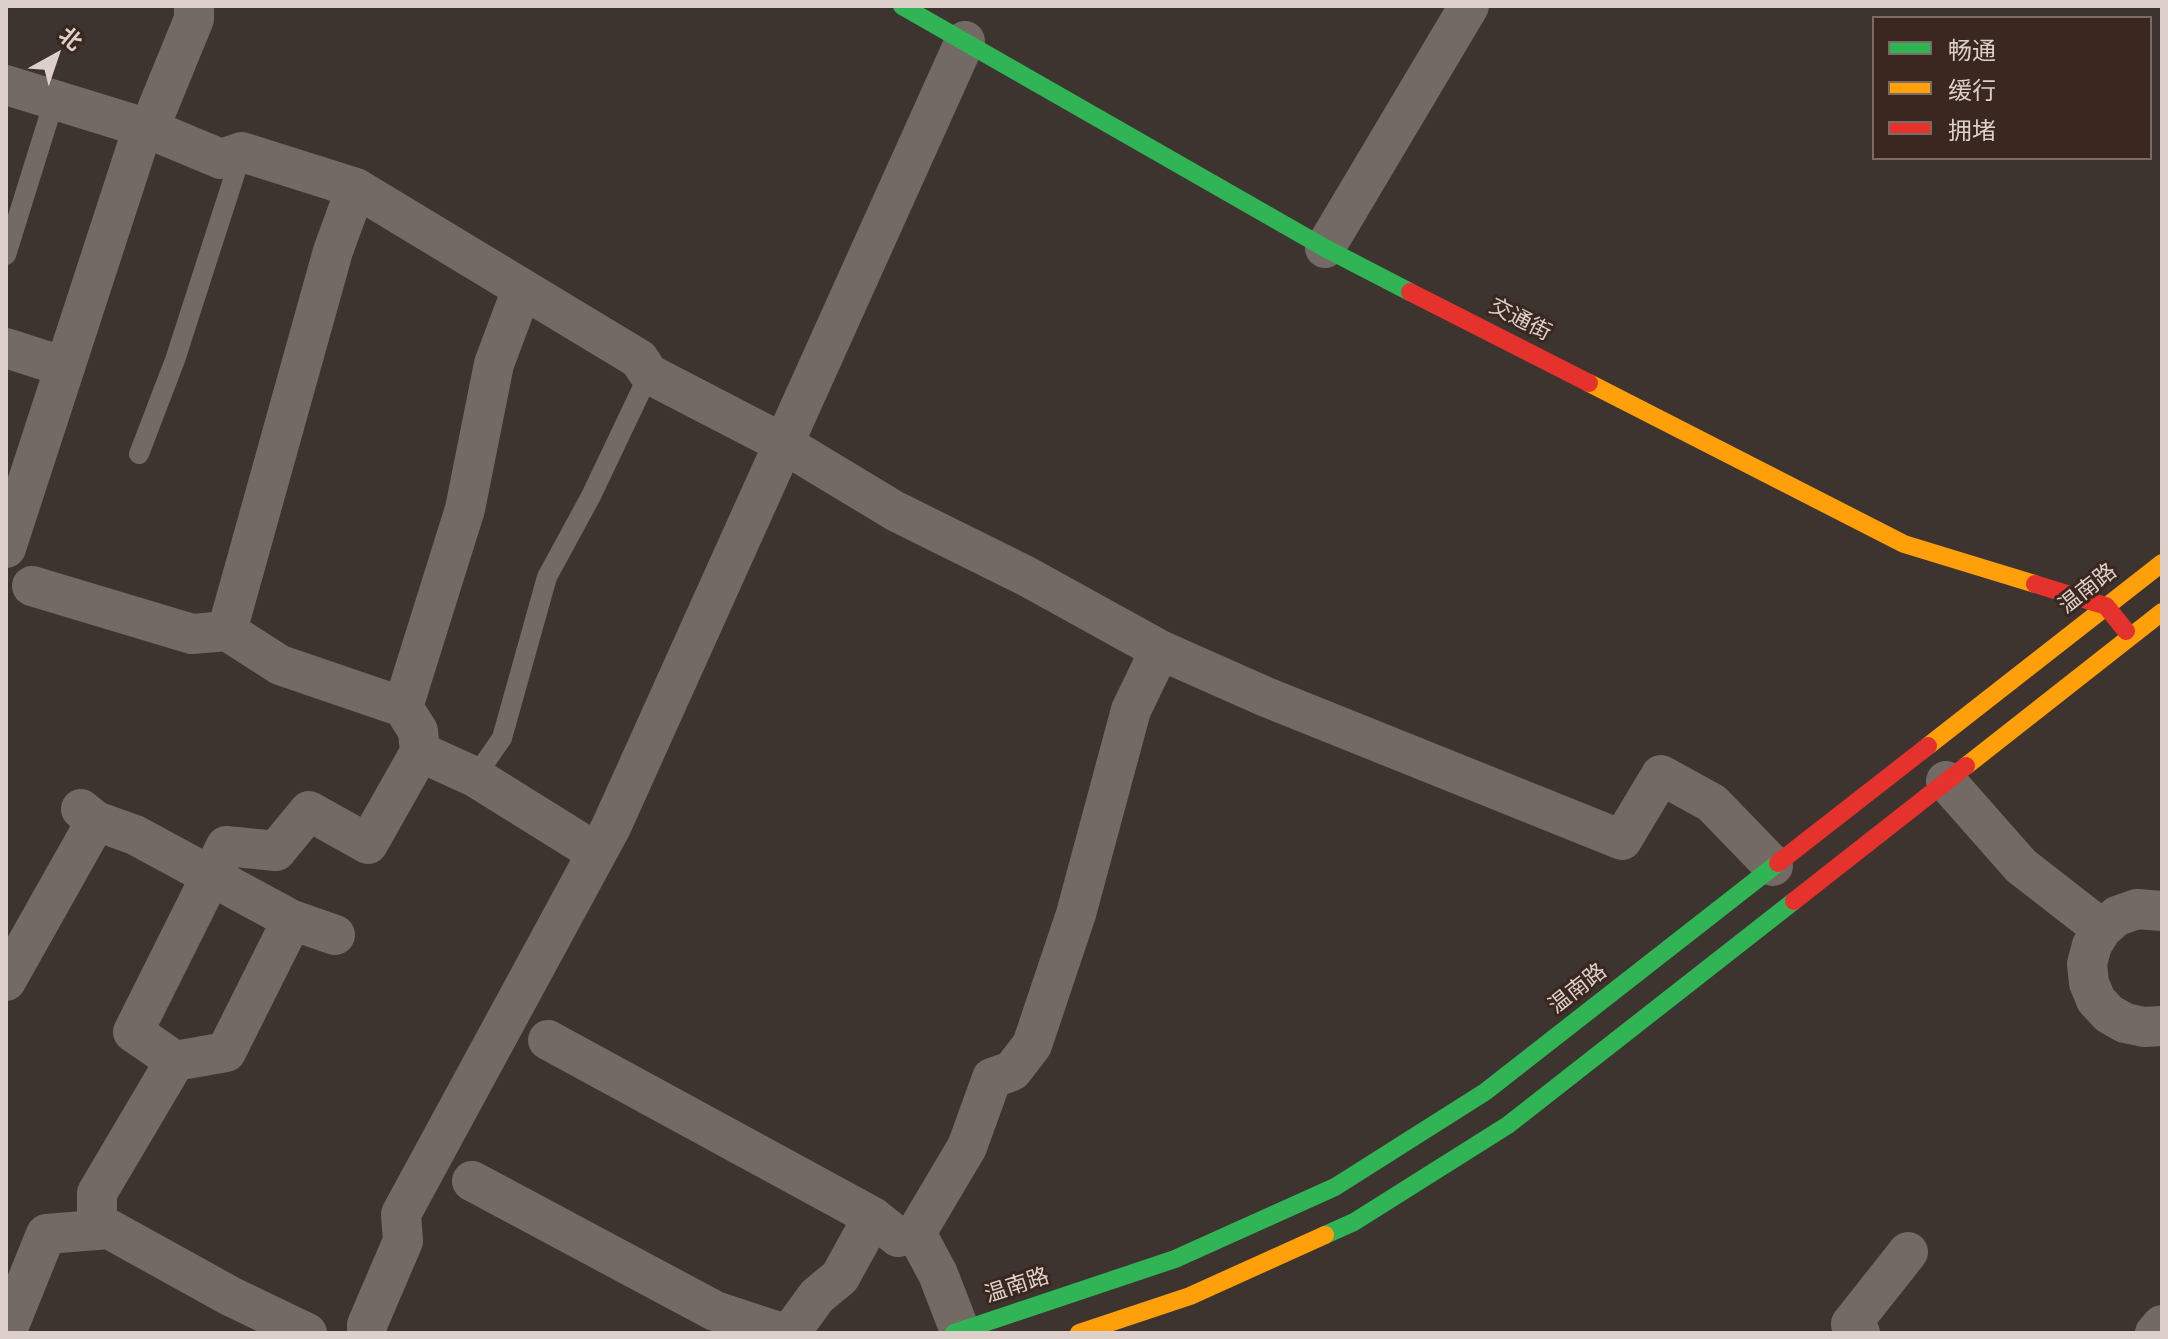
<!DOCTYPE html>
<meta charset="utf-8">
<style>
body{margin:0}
#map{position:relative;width:2168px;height:1339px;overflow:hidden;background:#3e342f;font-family:"Open Sans","Noto Sans SC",sans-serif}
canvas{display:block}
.frame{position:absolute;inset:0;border:8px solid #ddd0cb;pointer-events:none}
.legend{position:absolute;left:1872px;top:16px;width:280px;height:144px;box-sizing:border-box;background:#3a271f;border:2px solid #7b6b64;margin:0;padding:10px 14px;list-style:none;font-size:24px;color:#ddd0cb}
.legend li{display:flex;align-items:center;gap:16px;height:40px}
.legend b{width:40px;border:2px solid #7b6b64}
.north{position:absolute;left:16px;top:16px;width:80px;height:80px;-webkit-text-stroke:6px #3a271f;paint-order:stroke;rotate:40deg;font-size:22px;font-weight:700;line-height:32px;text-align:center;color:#ddd0cb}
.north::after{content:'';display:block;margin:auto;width:28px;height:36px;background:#ddd0cb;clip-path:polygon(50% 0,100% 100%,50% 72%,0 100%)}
</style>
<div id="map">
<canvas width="2168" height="1339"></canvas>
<div class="frame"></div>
<ul class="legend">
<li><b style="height:10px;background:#30b455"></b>畅通</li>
<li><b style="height:10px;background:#ff9f0a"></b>缓行</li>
<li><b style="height:10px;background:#e5322d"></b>拥堵</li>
</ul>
<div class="north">北</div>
</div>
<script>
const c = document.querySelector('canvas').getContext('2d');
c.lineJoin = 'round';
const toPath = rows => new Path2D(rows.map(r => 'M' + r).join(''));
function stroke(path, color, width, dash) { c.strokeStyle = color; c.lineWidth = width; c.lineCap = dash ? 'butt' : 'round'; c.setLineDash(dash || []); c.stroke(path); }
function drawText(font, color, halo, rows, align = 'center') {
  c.font = font + ' "Open Sans","Noto Sans SC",sans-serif'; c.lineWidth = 6; c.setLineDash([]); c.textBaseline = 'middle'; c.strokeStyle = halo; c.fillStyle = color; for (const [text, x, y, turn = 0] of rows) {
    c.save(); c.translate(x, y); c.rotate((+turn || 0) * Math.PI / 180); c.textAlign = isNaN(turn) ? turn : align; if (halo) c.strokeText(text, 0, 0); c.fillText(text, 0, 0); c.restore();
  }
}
stroke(toPath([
 [6,255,54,101],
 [139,454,175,360,242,152],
 [475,777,502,738,547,577,591,496,649,374]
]), '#736a66', 20);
stroke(toPath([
 [6,85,149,129,221,159,242,152,356,188,639,359,649,374,784,444,895,511,1026,576,1160,650,1266,697,1622,840,1661,775,1712,803,1773,866],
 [1325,248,1469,6],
 [6,348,65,367],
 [6,548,138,143,149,129,194,19,194,6],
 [32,586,192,634,227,631,280,665,403,707,418,731,420,752,475,777,597,853],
 [227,631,333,251,356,188],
 [403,707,465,509,494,364,522,289],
 [1946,781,2021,866,2102,929],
 [81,809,96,821,135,835,292,920,335,935],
 [2162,911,2137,909,2117,916,2102,929,2092,945,2087,964,2089,983,2096,1000,2109,1014,2125,1023,2144,1027,2162,1026],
 [6,981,96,821],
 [548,1040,873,1217,898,1237,916,1233],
 [175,1061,133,1032,226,846,276,851,309,811,368,844,420,752],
 [472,1181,715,1311,782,1333],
 [97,1230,97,1193,175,1061,226,1052,292,920],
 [960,1331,938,1274,916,1233,967,1147,992,1078,1012,1071,1032,1045,1076,914,1131,710,1160,650],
 [6,1333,46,1234,109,1229,230,1296,307,1333],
 [367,1333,367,1325,403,1241,401,1214,611,827,965,41],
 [790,1333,817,1296,840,1277,873,1217],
 [1860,1333,1851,1324,1908,1252],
 [2155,1333,2162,1325]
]), '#736a66', 40);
stroke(toPath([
 [902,6,1325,248,1410,292],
 [1325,1235,1354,1222,1508,1125,1794,901],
 [954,1333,1175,1259,1335,1187,1485,1092,1778,863]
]), '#30b455', 18);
stroke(toPath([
 [1589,383,1904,544,2035,584],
 [1928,746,2162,563],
 [1966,766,2162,612],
 [1079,1333,1190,1296,1325,1235]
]), '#ff9f0a', 18);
stroke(toPath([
 [1410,292,1589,383],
 [2035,584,2106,606,2126,631],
 [1778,863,1928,746],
 [1794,901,1966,766]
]), '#e5322d', 18);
drawText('22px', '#ddd0cb', '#3a271f', [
 ["交通街",1520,320,27],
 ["温南路",2088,589,-38],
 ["温南路",1578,989,-38],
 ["温南路",1017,1286,-18]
]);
</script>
